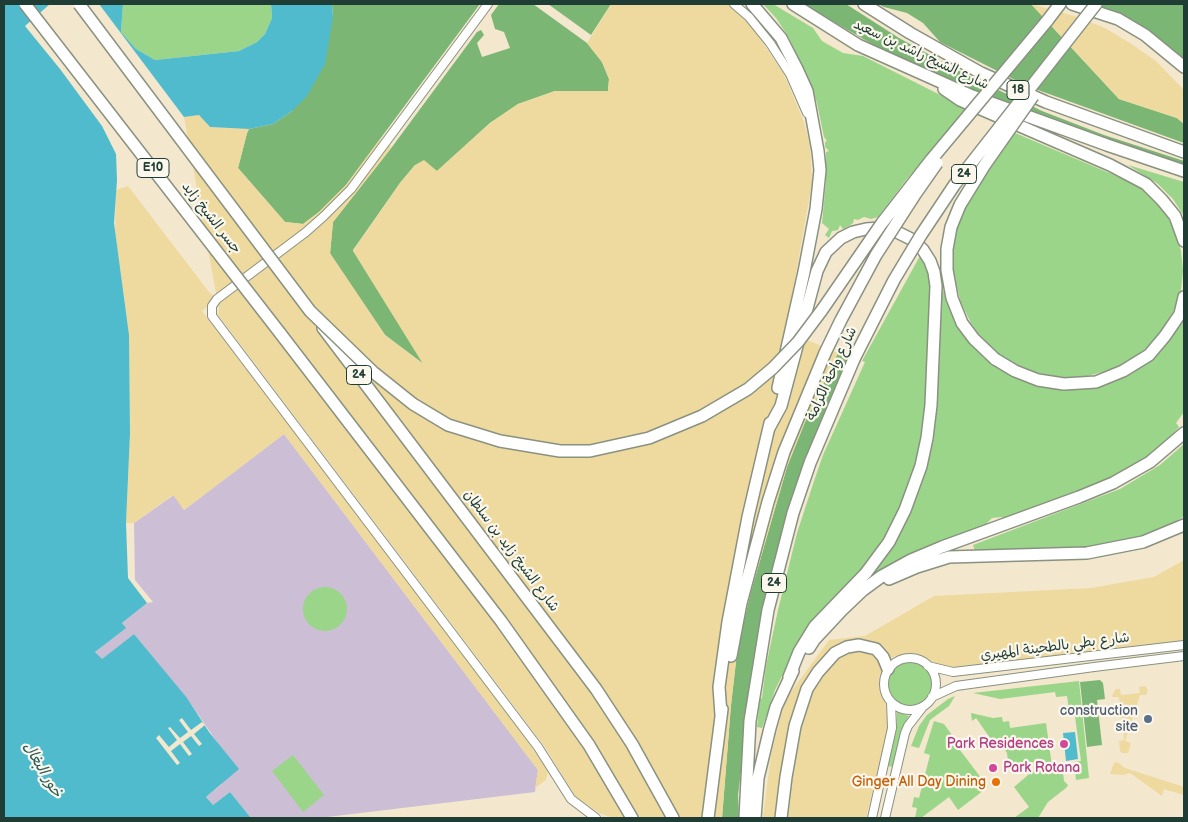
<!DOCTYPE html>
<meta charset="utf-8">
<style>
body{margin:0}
#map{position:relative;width:1188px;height:822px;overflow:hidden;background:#f3e7ce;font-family:"Balsamiq Sans",sans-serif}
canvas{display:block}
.frame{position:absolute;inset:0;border:5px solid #1f3d34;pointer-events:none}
</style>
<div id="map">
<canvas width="1188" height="822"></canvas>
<div class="frame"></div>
</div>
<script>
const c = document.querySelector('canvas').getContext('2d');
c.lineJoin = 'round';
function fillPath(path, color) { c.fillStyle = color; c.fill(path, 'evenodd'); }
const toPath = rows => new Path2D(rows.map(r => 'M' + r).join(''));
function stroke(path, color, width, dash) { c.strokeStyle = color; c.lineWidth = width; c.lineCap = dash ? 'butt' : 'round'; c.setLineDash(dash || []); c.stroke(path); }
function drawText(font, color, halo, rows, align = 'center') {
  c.font = font + ' "Balsamiq Sans","Playpen Sans Arabic",sans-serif'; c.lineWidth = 4.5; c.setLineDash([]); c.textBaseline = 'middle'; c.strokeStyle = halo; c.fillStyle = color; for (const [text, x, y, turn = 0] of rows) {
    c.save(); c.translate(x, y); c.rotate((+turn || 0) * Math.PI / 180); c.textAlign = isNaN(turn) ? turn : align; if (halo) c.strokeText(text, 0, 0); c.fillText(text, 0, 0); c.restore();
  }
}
fillPath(toPath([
 [284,434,538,770,535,792,319,818,251,818,230,792,213,805,206,797,222,784,221,748,191,704,134,634,101,660,95,652,125,628,122,623,147,603,153,602,135,580,134,523,174,495,184,510]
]), '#ccbed4');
fillPath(toPath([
 [123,4,271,4,272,18,265,34,257,42,239,51,155,60,136,49,121,32],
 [763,4,773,4,813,28,822,41,843,53,863,56,968,109,906,180,878,217,871,219,864,217,858,220,854,219,853,223,849,226,843,229,840,225,838,230,832,231,829,238,825,235,829,229,822,223,826,182,826,152,829,151,825,147,825,142,827,141,824,137,817,103,807,75,788,36,776,18],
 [1015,133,1121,178,1124,177,1138,185,1153,197,1166,213,1175,231,1181,251,1183,271,1181,290,1175,308,1160,333,1146,348,1130,361,1109,370,1088,376,1066,378,1045,375,1024,369,998,353,983,340,971,323,961,303,953,271,953,249,957,228,966,205,998,156],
 [1128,165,1184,182,1184,216,1173,199,1158,184],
 [921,254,924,258,931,280,926,405,921,440,909,488,886,537,869,561,823,610,798,644,775,690,762,728,757,727,760,699,762,698,766,666,778,610,797,533,814,481,823,455,865,362,862,361],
 [942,285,947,304,956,322,968,340,983,357,1010,375,1029,383,1049,388,1070,389,1090,388,1157,353,1171,338,1184,317,1184,412,1176,423,1179,427,1170,437,1149,455,1126,470,1102,483,1001,520,1002,517,992,518,985,525,907,555,873,575,891,549,906,523,918,493,928,461,932,444,939,368],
 [1184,444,1184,516,1175,522,1129,541,1082,549,975,551,973,545,1120,489,1160,465],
 '303 609a22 22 0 1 1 44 0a22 22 0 1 1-44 0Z',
 '886 684a23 23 0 1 1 46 0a23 23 0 1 1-46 0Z',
 [1079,681,1089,778,1076,780,1074,762,1081,761,1074,709,1069,710,1067,696,1056,697,1055,692,1000,699,973,693],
 [955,696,949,706,930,720,919,748,911,746,919,726,927,715,948,699],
 [897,712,909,716,902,728,893,767,888,766,897,727],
 [971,713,993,718,1002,717,1003,722,1009,721,1010,728,1046,723,1052,766,1062,765,1064,781,1068,785,1066,788,1048,802,1038,818,1014,818,1029,807,1014,787,1041,764,1032,762,1017,774,1008,761,1007,753,998,741,993,742,976,718,972,721],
 [934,721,944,724,952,735,950,737,988,787,958,810,949,797,921,818,915,818,917,808,912,807,914,797,919,798,930,755,924,753],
 [293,755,324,795,303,812,272,771]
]), '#9ad589');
fillPath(toPath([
 [332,4,480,4,346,185,319,212,303,224,285,222,238,168,247,133,249,129,273,124,292,111,333,16],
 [499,4,533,4,587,43,602,62,609,79,608,91,555,91,518,104,490,123,437,171,415,165,400,183,353,250,425,365,385,335,330,254,333,222,392,147,477,32,481,30,484,35,477,43,482,57,510,48,504,32,495,29,491,15],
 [548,4,611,4,591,35],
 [803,4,846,4,899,38,963,73,1042,111,1104,135,1184,161,1184,169,1037,119,891,55],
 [878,4,1031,4,1119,99,1177,118,1184,124,1184,143,1027,86,940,42,923,23,907,13,884,7],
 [1084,4,1184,4,1184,61],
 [838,353,854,361,809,460,759,631,738,795,739,818,722,818,731,705,737,653,750,595,787,467,805,422],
 [1100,680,1103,683,1105,699,1097,700,1102,745,1087,747,1080,682]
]), '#7bb675');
fillPath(toPath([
 [611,4,728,4,752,27,784,74,804,122,810,145,812,182,786,331,838,353,805,422,787,467,750,595,737,653,731,705,722,818,613,818,599,813,575,796,545,747,218,315,219,308,217,299,202,311,500,702,548,771,546,780,535,788,538,770,284,434,184,510,173,495,134,523,126,523,130,433,129,335,115,232,116,190,128,186,209,292,217,299,184,117,199,115,210,127,249,129,247,133,238,168,285,222,303,224,319,212,346,185,380,139,392,147,333,222,330,253,385,335,423,364,353,251,400,183,415,165,424,160,437,171,490,123,518,104,555,91,608,91,609,79,602,62,587,43],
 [1031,4,1074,16,1105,28,1130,43,1156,61,1184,90,1184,124,1177,118,1119,99],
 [1184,560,1184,642,952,667,935,664,926,658,912,653,892,657,879,677,881,692,885,700,888,727,866,818,763,818,771,755,785,700,829,640,865,636,934,596,1091,588,1154,577],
 [1145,686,1148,690,1146,695,1140,695,1125,741,1131,743,1128,753,1122,753,1120,751,1119,741,1124,740,1119,697,1112,697,1113,693,1116,689,1120,689,1121,695,1140,693,1139,687],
 [1117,762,1125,768,1184,787,1184,795,1164,789,1162,796,1130,773,1123,775,1110,774,1114,763]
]), '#eeda9e');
fillPath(toPath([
 [4,4,50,4,25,26,60,69,102,126,116,154,117,180,114,223,129,335,130,433,126,523,128,578,147,603,122,623,126,628,95,652,102,659,134,634,187,698,209,732,239,769,206,797,213,805,230,792,251,818,4,818],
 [99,4,123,4,121,32,136,49,155,60,239,51,257,42,265,34,272,18,271,4,332,4,333,16,325,64,307,96,292,111,273,124,249,129,210,127,199,115,184,117],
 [1075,732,1078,759,1066,761,1063,733]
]), '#50bbcc');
fillPath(toPath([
 [182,718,191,730,202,722,205,725,194,734,202,744,199,746,191,736,183,742,192,754,189,756,180,744,171,751,180,763,177,765,156,738,159,735,169,747,177,740,168,728,170,727,180,738,188,732,179,720]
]), '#f3e7ce');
const minor = toPath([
 [488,4,351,189,324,216,306,232,217,299,212,306,212,316,538,747,571,799,596,818],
 [734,4,749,17,770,43,790,74,807,113],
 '884 684a26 26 0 1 1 52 0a26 26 0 1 1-52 0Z',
 [928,666,953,672,1184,645],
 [932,697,956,686,1094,667,1184,656],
 [872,818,892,728,891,702],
 [885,818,905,733,908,726,922,708]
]);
const highway = toPath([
 [752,4,781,38,797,69,807,91,818,151,820,170,816,209,804,272,778,388],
 [793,4,858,45,972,96,1107,145,1184,171],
 [864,4,910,33,981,73,1046,102,1184,152],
 [1072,4,1118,19,1145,35,1184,67],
 [1047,21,1060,4],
 [944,89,960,100,1110,165,1146,184,1162,200,1175,216,1184,241],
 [323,328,596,689,632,744,673,818],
 [280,333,501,621,589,745,632,818],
 [995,359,1015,371,1038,380,1064,384,1096,382,1123,371,1149,355,1165,336,1180,314,1184,297],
 [769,428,781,406,817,271,826,252,841,238,853,232,866,229,880,228,895,231,913,240,923,250,930,261,934,272,936,286,931,405,927,438,921,466,905,510,889,542,866,573,815,626,799,652,789,677],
 [889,579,917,567,949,557,1087,553,1143,542,1184,525],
 [809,648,814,640,842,610,863,590,882,576,911,560,942,547,1079,497,1113,483,1150,462,1184,433],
 [731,656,741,603,768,502,784,452,825,353],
 [721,715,719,687,728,622,748,517,770,423],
 [708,818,722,709],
 [745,818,750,721,768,610,793,513,810,463,854,359],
 [755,818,758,778,770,728,776,707,793,671],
 [781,818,786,777,795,726,807,689,818,672,835,653,847,647,859,645,876,649,883,657,888,669]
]);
stroke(minor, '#899281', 10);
stroke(highway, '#899281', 14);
stroke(minor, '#fff', 8);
stroke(highway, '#fff', 11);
const highwayBridge = toPath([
 [25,4,280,333],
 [79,4,310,311,373,372,413,404,448,425,500,441,560,451,590,451,649,438,702,416,748,389,773,368,798,342,822,310,882,223,931,160,1047,21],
 [825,353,841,320,876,255,916,193,937,163],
 [854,359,894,280,921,235,955,184,1096,4],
 [995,359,974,339,962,323,952,298,947,270,947,249,951,227,960,205,984,166,1033,96]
]);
stroke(highwayBridge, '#899281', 14, []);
stroke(highwayBridge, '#fff', 11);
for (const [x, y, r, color] of [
 [1148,719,5,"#5c6f8a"],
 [1064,744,5,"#d1479c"],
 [993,768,5,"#d1479c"],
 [996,782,5,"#e8710a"]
]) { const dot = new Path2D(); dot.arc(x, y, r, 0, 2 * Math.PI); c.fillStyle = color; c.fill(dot); stroke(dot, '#fbf7ec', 2); }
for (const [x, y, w] of [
 [1018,90,22],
 [153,168,32],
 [964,174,25],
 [359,375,25],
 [774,583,25]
]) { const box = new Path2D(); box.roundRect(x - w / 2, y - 9.5, w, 19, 4); c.fillStyle = '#fbf7ec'; c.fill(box); stroke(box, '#1f3d34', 1); }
drawText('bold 12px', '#1f3d34', null, [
 ["18",1018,90],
 ["E10",153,168],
 ["24",964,174],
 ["24",359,375],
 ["24",774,583]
]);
drawText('14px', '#1f3d34', '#fbf7ec', [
 ["شارع الشيخ راشد بن سعيد",921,55,25],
 ["جسر الشيخ زايد",211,218,52],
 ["شارع واحة الكرامة",832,374,-65],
 ["شارع الشيخ زايد بن سلطان",511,551,53],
 ["شارع بطي بالطحينة المهيري",1055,647,-7]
]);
drawText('14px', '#4e5e75', '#fbf7ec', [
 ["construction",1138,711],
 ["site",1138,727]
], 'right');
drawText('14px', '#b23c85', '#fbf7ec', [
 ["Park Residences",1054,744],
 ["Park Rotana",1003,768,"left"]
], 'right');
drawText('14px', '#c56008', '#fbf7ec', [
 ["Ginger All Day Dining",986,782]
], 'right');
drawText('italic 15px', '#2b5c5a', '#fbf7ec', [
 ["خور البغال",42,770,59]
]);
</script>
